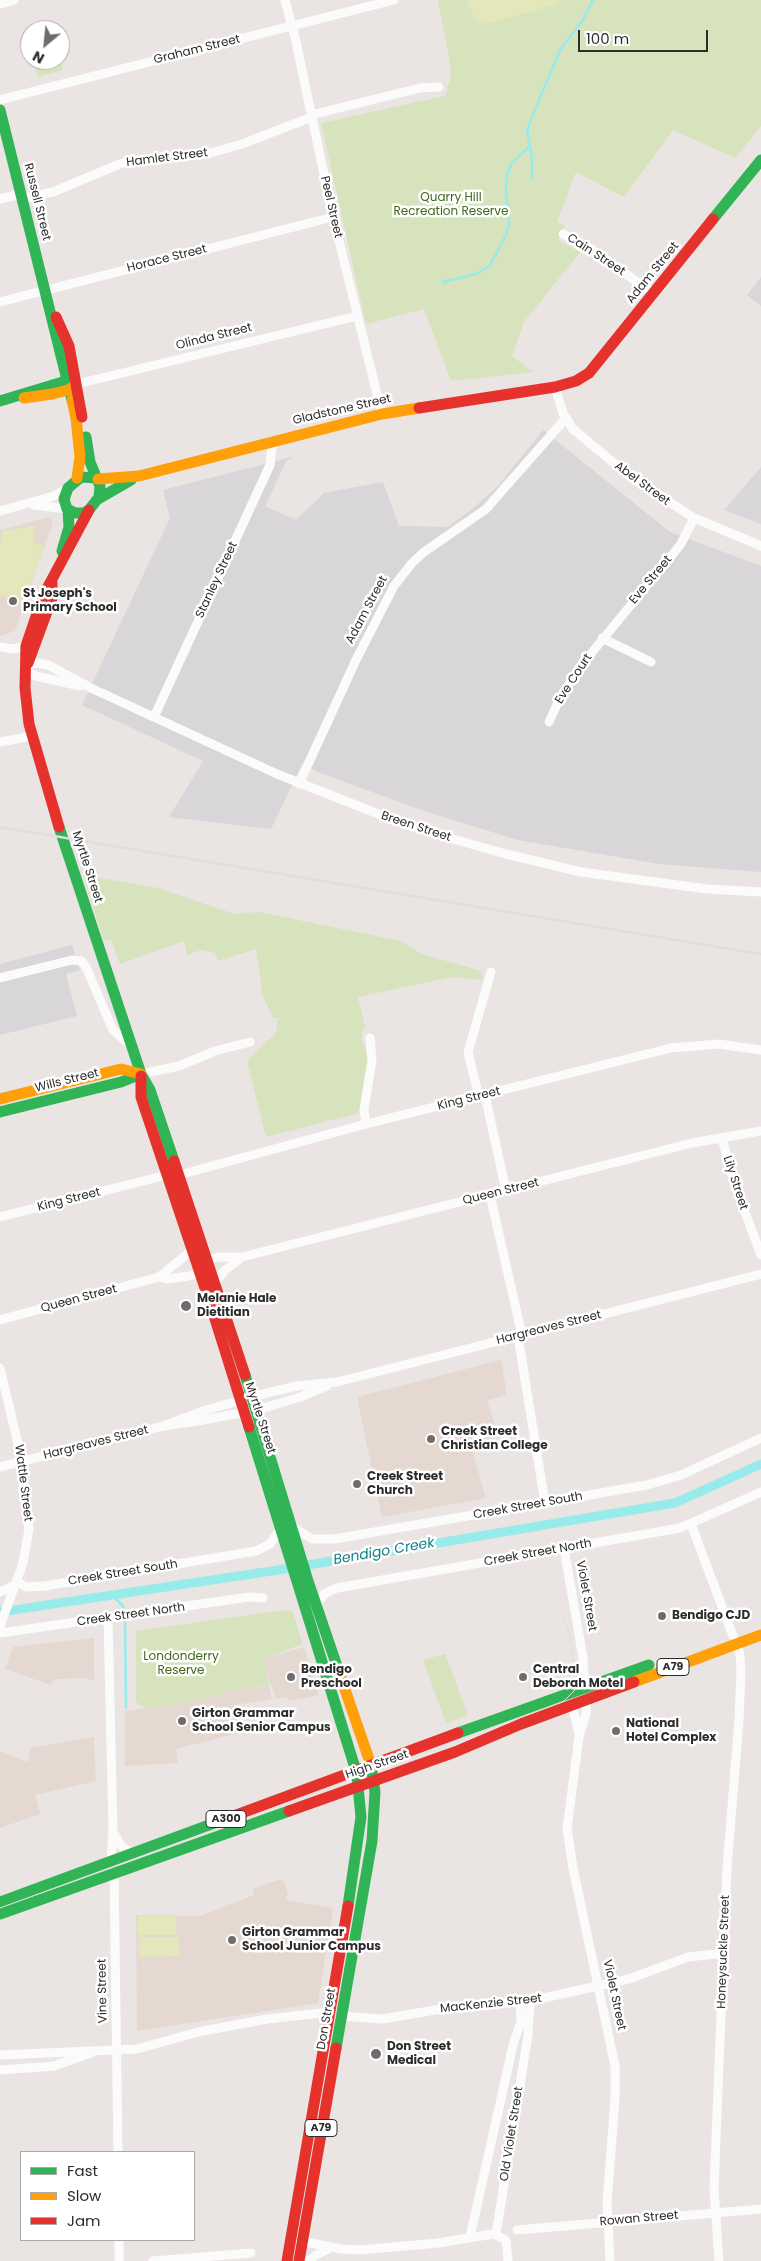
<!DOCTYPE html>
<style>
body{margin:0}
#map{position:relative;width:761px;height:2261px;overflow:hidden;background:#eae4e2;font-family:Poppins,sans-serif}
canvas{display:block}
.legend{position:absolute;left:20px;top:2151px;width:175px;height:90px;box-sizing:border-box;background:#fff;border:1px solid #ababab;margin:0;padding:6px 9px;list-style:none;font-size:15px;color:#2c2c2c}
.legend li{display:flex;align-items:center;gap:10px;height:25px}
.legend b{width:25px;border:1px solid #ababab}
.north{position:absolute;left:20px;top:20px;width:50px;height:50px;box-sizing:border-box;background:#fff;border:1px solid #ababab;border-radius:50%;rotate:208deg;font-size:14px;font-weight:700;line-height:20px;text-align:center;color:#2c2c2c}
.north::after{content:'';display:block;margin:auto;width:18px;height:22px;background:#6e6c6c;clip-path:polygon(50% 0,100% 100%,50% 72%,0 100%)}
.scale{position:absolute;left:578px;top:30px;width:130px;height:22px;box-sizing:border-box;border:2px solid #2c2c2c;border-top:0;padding-left:6px;font-size:15px;line-height:18px;white-space:nowrap;color:#2c2c2c;-webkit-text-stroke:4px #fff;paint-order:stroke}
</style>
<div id="map">
<canvas width="761" height="2261"></canvas>
<ul class="legend">
<li><b style="height:6px;background:#30b455"></b>Fast</li>
<li><b style="height:6px;background:#ff9f0a"></b>Slow</li>
<li><b style="height:6px;background:#e5322d"></b>Jam</li>
</ul>
<div class="north">N</div>
<div class="scale">100 m</div>
</div>
<script>
const c = document.querySelector('canvas').getContext('2d');
c.lineJoin = 'round';
function fillPath(path, color) { c.fillStyle = color; c.fill(path, 'evenodd'); }
const toPath = rows => new Path2D(rows.map(r => 'M' + r).join(''));
function stroke(path, color, width, dash) { c.strokeStyle = color; c.lineWidth = width; c.lineCap = dash ? 'butt' : 'round'; c.setLineDash(dash || []); c.stroke(path); }
function drawText(font, color, halo, rows, align = 'center') {
  c.font = font + ' Poppins,sans-serif'; c.lineWidth = 5; c.setLineDash([]); c.textBaseline = 'middle'; c.strokeStyle = halo; c.fillStyle = color; for (const [text, x, y, turn = 0] of rows) {
    c.save(); c.translate(x, y); c.rotate((+turn || 0) * Math.PI / 180); c.textAlign = isNaN(turn) ? turn : align; if (halo) c.strokeText(text, 0, 0); c.fillText(text, 0, 0); c.restore();
  }
}
fillPath(toPath([
 [761,277,761,306,747,295],
 [543,430,670,532,761,566,761,872,659,864,518,840,424,811,323,774,302,764,271,829,169,817,203,761,82,705,170,518,163,490,292,457,286,462,265,506,296,520,324,493,383,482,399,526,448,527,471,510,497,487],
 [761,467,761,524,724,510],
 [72,945,80,970,66,974,77,1016,0,1035,0,964]
]), '#d9d6d9');
fillPath(toPath([
 [50,517,53,522,15,631,0,636,0,530],
 [501,1360,507,1395,487,1400,499,1438,470,1443,486,1498,382,1517,357,1397],
 [94,1638,94,1681,85,1678,54,1679,51,1685,5,1669,13,1647],
 [304,1647,319,1695,289,1701,287,1697,276,1699,263,1660],
 [269,1686,272,1699,234,1705,242,1732,176,1749,178,1763,125,1766,125,1711,186,1703,229,1691],
 [94,1737,96,1781,35,1795,40,1814,0,1828,0,1751,28,1762,30,1748],
 [283,1879,288,1894,285,1900,333,1908,318,2003,137,2031,136,1915,201,1916,254,1895,253,1888]
]), '#e4d8d0');
fillPath(toPath([
 [438,0,761,0,761,126,735,158,673,130,624,197,576,172,557,222,565,226,558,240,580,252,524,322,512,356,533,372,451,381,424,309,366,324,321,123,445,96,450,81,451,68],
 [60,58,63,70,38,77,34,60,60,60],
 [83,875,158,888,234,914,259,912,401,941,422,954,481,971,483,980,452,977,358,997,365,1027,362,1032,362,1040,368,1059,359,1113,266,1137,247,1061,276,1033,278,1018,273,1018,263,996,256,949,218,961,215,953,201,950,187,955,184,941,120,964,111,939,104,941],
 [285,1610,293,1612,302,1644,263,1660,270,1685,229,1691,186,1703,145,1708,136,1702,136,1631],
 [445,1654,468,1715,446,1723,423,1660]
]), '#d7e3bc');
fillPath(toPath([
 [467,0,562,0,550,6,485,24,474,19],
 [35,526,33,542,44,546,24,604,0,595,0,542,3,531],
 [176,1915,176,1935,138,1935,138,1916],
 [139,1937,179,1937,179,1956,139,1957]
]), '#e3e7b9');
stroke(toPath([
 [532,178,532,158,527,131,530,122,560,50,583,20,593,0],
 [443,282,479,273,490,265,506,235,509,224,506,191,507,175,511,164,530,146],
 [112,1595,123,1606,125,1612],
 [125,1617,126,1708]
]), '#97ebea', 2.5);
stroke(toPath([
 [0,1612,278,1570,675,1503,761,1464]
]), '#97ebea', 9);
stroke(toPath([
 [285,0,295,37,333,217,382,414],
 [0,4,14,0],
 [0,100,394,0],
 [311,115,420,88,439,87],
 [0,199,21,194],
 [22,199,53,192,117,165,129,161,207,154,242,144,312,117],
 [563,234,588,247,654,294],
 [0,302,333,217],
 [77,384,357,316],
 [555,387,563,413,573,429,632,478,694,518,761,546],
 [34,505,67,509],
 [0,511,54,496,68,488],
 [602,638,651,662],
 [0,647,13,649,26,646],
 [27,665,37,663,48,665,93,689,277,774,386,817,439,835,506,854,581,872,707,889,761,892],
 [26,671,36,676,80,686],
 [154,717,270,465,273,441],
 [549,722,559,700,580,667,681,544,694,518],
 [0,742,32,736],
 [299,784,356,660,394,586,412,563,424,552,486,509,566,418],
 [0,978,72,960,81,961,86,967,113,1030,131,1046],
 [141,1074,179,1066,215,1051,250,1042],
 [485,1095,506,1191],
 [479,1097,468,1052,491,972],
 [366,1124,364,1110,372,1060,370,1038],
 [722,1138,733,1180,761,1255],
 [179,1175,366,1124,671,1048,719,1044,761,1050],
 [490,1195,522,1335],
 [0,1217,167,1175],
 [195,1263,218,1257,242,1257,692,1143,761,1131],
 [159,1277,167,1279,189,1276,205,1272],
 [215,1283,224,1271,242,1257],
 [0,1320,159,1277,191,1251],
 [518,1336,545,1503],
 [0,1368,18,1444,29,1529,23,1563,0,1626],
 [163,1426,206,1410,263,1394,297,1386,337,1382,761,1274],
 [0,1467,163,1426,198,1421,257,1410,300,1397,327,1386],
 [691,1524,733,1636],
 [291,1526,312,1539,334,1539,647,1485,681,1475,761,1438],
 [564,1548,583,1658,585,1688],
 [16,1581,26,1587,45,1586,256,1551,270,1544,280,1529],
 [0,1592,15,1585],
 [316,1606,324,1594,337,1588,680,1528,761,1492],
 [108,1618,113,1831,111,1861],
 [0,1633,249,1597,263,1598],
 [586,1699,586,1713,579,1737,567,1828,573,1868,615,2066,615,2099,607,2203,610,2261],
 [572,1705,579,1734],
 [113,1831,121,1846,132,1854],
 [114,1873,118,2152],
 [341,2016,382,2019,441,2009,530,2001,629,1979,688,1957,725,1953],
 [0,2055,137,2049,198,2032,267,2019,330,2012],
 [0,2070,54,2066,91,2053],
 [517,2230,761,2209],
 [496,2234,528,2035,530,2001],
 [470,2237,514,2041,521,2022,520,2002],
 [301,2241,341,2249,360,2250,438,2243,493,2234,506,2240,508,2261],
 [119,2261,119,2240],
 [153,2261,251,2253],
 [308,2261,316,2255,332,2247],
 [719,2261,714,2188,727,1868,739,1720,741,1671,740,1655,737,1644]
]), '#fcfbfb', 9);
stroke(toPath([
 [0,110,72,400],
 [713,219,761,160],
 [0,401,66,381,73,383],
 [86,437,90,462,100,486,99,497,89,510,84,513,75,513,67,509,64,499,68,488,81,477,96,478],
 [98,499,131,480],
 [62,551,69,527,68,510],
 [59,827,141,1074,150,1090,174,1161],
 [0,1112,121,1082,141,1074],
 [245,1375,308,1581,340,1675],
 [249,1427,356,1771],
 [458,1733,649,1665],
 [0,1902,223,1820],
 [348,1906,361,1817,357,1776],
 [0,1914,289,1811],
 [336,2048,372,1841,375,1792,372,1772]
]), '#30b455', 11);
stroke(toPath([
 [24,398,52,394,68,390,74,386],
 [72,400,76,418,80,457,77,478],
 [98,479,139,476,382,414,419,408],
 [0,1099,121,1069,141,1074],
 [340,1675,371,1765],
 [634,1682,761,1635]
]), '#ff9f0a', 11);
stroke(toPath([
 [56,317,69,346,82,417],
 [419,408,555,387,576,381,589,373,713,219],
 [28,663,52,598,52,583],
 [59,827,29,724,25,688,26,646,43,596,89,510],
 [141,1076,141,1097,211,1306,249,1427],
 [174,1161,245,1375],
 [289,1811,455,1752,521,1724,634,1682],
 [223,1820,458,1733],
 [287,2261,348,1906],
 [299,2261,336,2048]
]), '#e5322d', 11);
stroke(toPath([
 [0,1908,564,1701,574,1691,577,1680,570,1636,564,1619]
]), '#dededf', 1);
stroke(toPath([
 [0,827,761,954]
]), '#dededf', 2.5);
for (const [x, y, r, color] of [
 [13,601,5,"#6e6c6c"],
 [186,1306,6,"#6e6c6c"],
 [431,1439,5,"#6e6c6c"],
 [357,1484,5,"#6e6c6c"],
 [662,1616,5,"#6e6c6c"],
 [291,1677,5,"#6e6c6c"],
 [523,1677,5,"#6e6c6c"],
 [182,1721,5,"#6e6c6c"],
 [616,1731,5,"#6e6c6c"],
 [232,1940,5,"#6e6c6c"],
 [376,2054,6,"#6e6c6c"]
]) { const dot = new Path2D(); dot.arc(x, y, r, 0, 2 * Math.PI); c.fillStyle = color; c.fill(dot); stroke(dot, '#fff', 2); }
for (const [x, y, w] of [
 [673,1667,32],
 [226,1819,40],
 [321,2128,32]
]) { const box = new Path2D(); box.roundRect(x - w / 2, y - 8.5, w, 17, 4); c.fillStyle = '#fff'; c.fill(box); stroke(box, '#2c2c2c', 1); }
drawText('bold 11px', '#2c2c2c', null, [
 ["A79",673,1667],
 ["A300",226,1819],
 ["A79",321,2128]
]);
drawText('12px', '#2c2c2c', '#fff', [
 ["Graham Street",197,50,-14],
 ["Hamlet Street",167,158,-7],
 ["Russell Street",37,202,76],
 ["Peel Street",331,207,77],
 ["Cain Street",596,255,33],
 ["Horace Street",167,259,-14],
 ["Adam Street",653,273,-51],
 ["Olinda Street",214,337,-14],
 ["Gladstone Street",342,410,-13],
 ["Abel Street",642,484,36],
 ["Stanley Street",217,580,-65],
 ["Eve Street",651,580,-50],
 ["Adam Street",367,610,-62],
 ["Eve Court",574,679,-57],
 ["Breen Street",416,827,18],
 ["Myrtle Street",87,867,72],
 ["Wills Street",67,1081,-14],
 ["King Street",469,1099,-14],
 ["Lily Street",735,1183,72],
 ["Queen Street",501,1192,-14],
 ["King Street",69,1200,-14],
 ["Queen Street",79,1299,-15],
 ["Hargreaves Street",549,1328,-14],
 ["Myrtle Street",260,1418,72],
 ["Hargreaves Street",96,1443,-14],
 ["Wattle Street",23,1483,83],
 ["Creek Street South",528,1506,-10],
 ["Creek Street North",538,1553,-10],
 ["Creek Street South",123,1573,-9],
 ["Violet Street",586,1596,80],
 ["Creek Street North",131,1615,-8],
 ["High Street",377,1765,-19],
 ["Honeysuckle Street",724,1952,-88],
 ["Vine Street",103,1991,-91],
 ["Violet Street",614,1995,78],
 ["MacKenzie Street",491,2004,-6],
 ["Don Street",327,2019,-80],
 ["Old Violet Street",512,2134,-81],
 ["Rowan Street",639,2219,-5]
]);
drawText('12px', '#40691b', '#fff', [
 ["Quarry Hill",451,198],
 ["Recreation Reserve",451,212],
 ["Londonderry",181,1657],
 ["Reserve",181,1671]
]);
drawText('bold 12px', '#2c2c2c', '#fff', [
 ["St Joseph's",23,594],
 ["Primary School",23,608],
 ["Melanie Hale",197,1299],
 ["Dietitian",197,1313],
 ["Creek Street",441,1432],
 ["Christian College",441,1446],
 ["Creek Street",367,1477],
 ["Church",367,1491],
 ["Bendigo CJD",672,1616],
 ["Bendigo",301,1670],
 ["Preschool",301,1684],
 ["Central",533,1670],
 ["Deborah Motel",533,1684],
 ["Girton Grammar",192,1714],
 ["School Senior Campus",192,1728],
 ["National",626,1724],
 ["Hotel Complex",626,1738],
 ["Girton Grammar",242,1933],
 ["School Junior Campus",242,1947],
 ["Don Street",387,2047],
 ["Medical",387,2061]
], 'left');
drawText('italic 14px', '#0f7f88', '#fff', [
 ["Bendigo Creek",384,1552,-10]
]);
</script>
